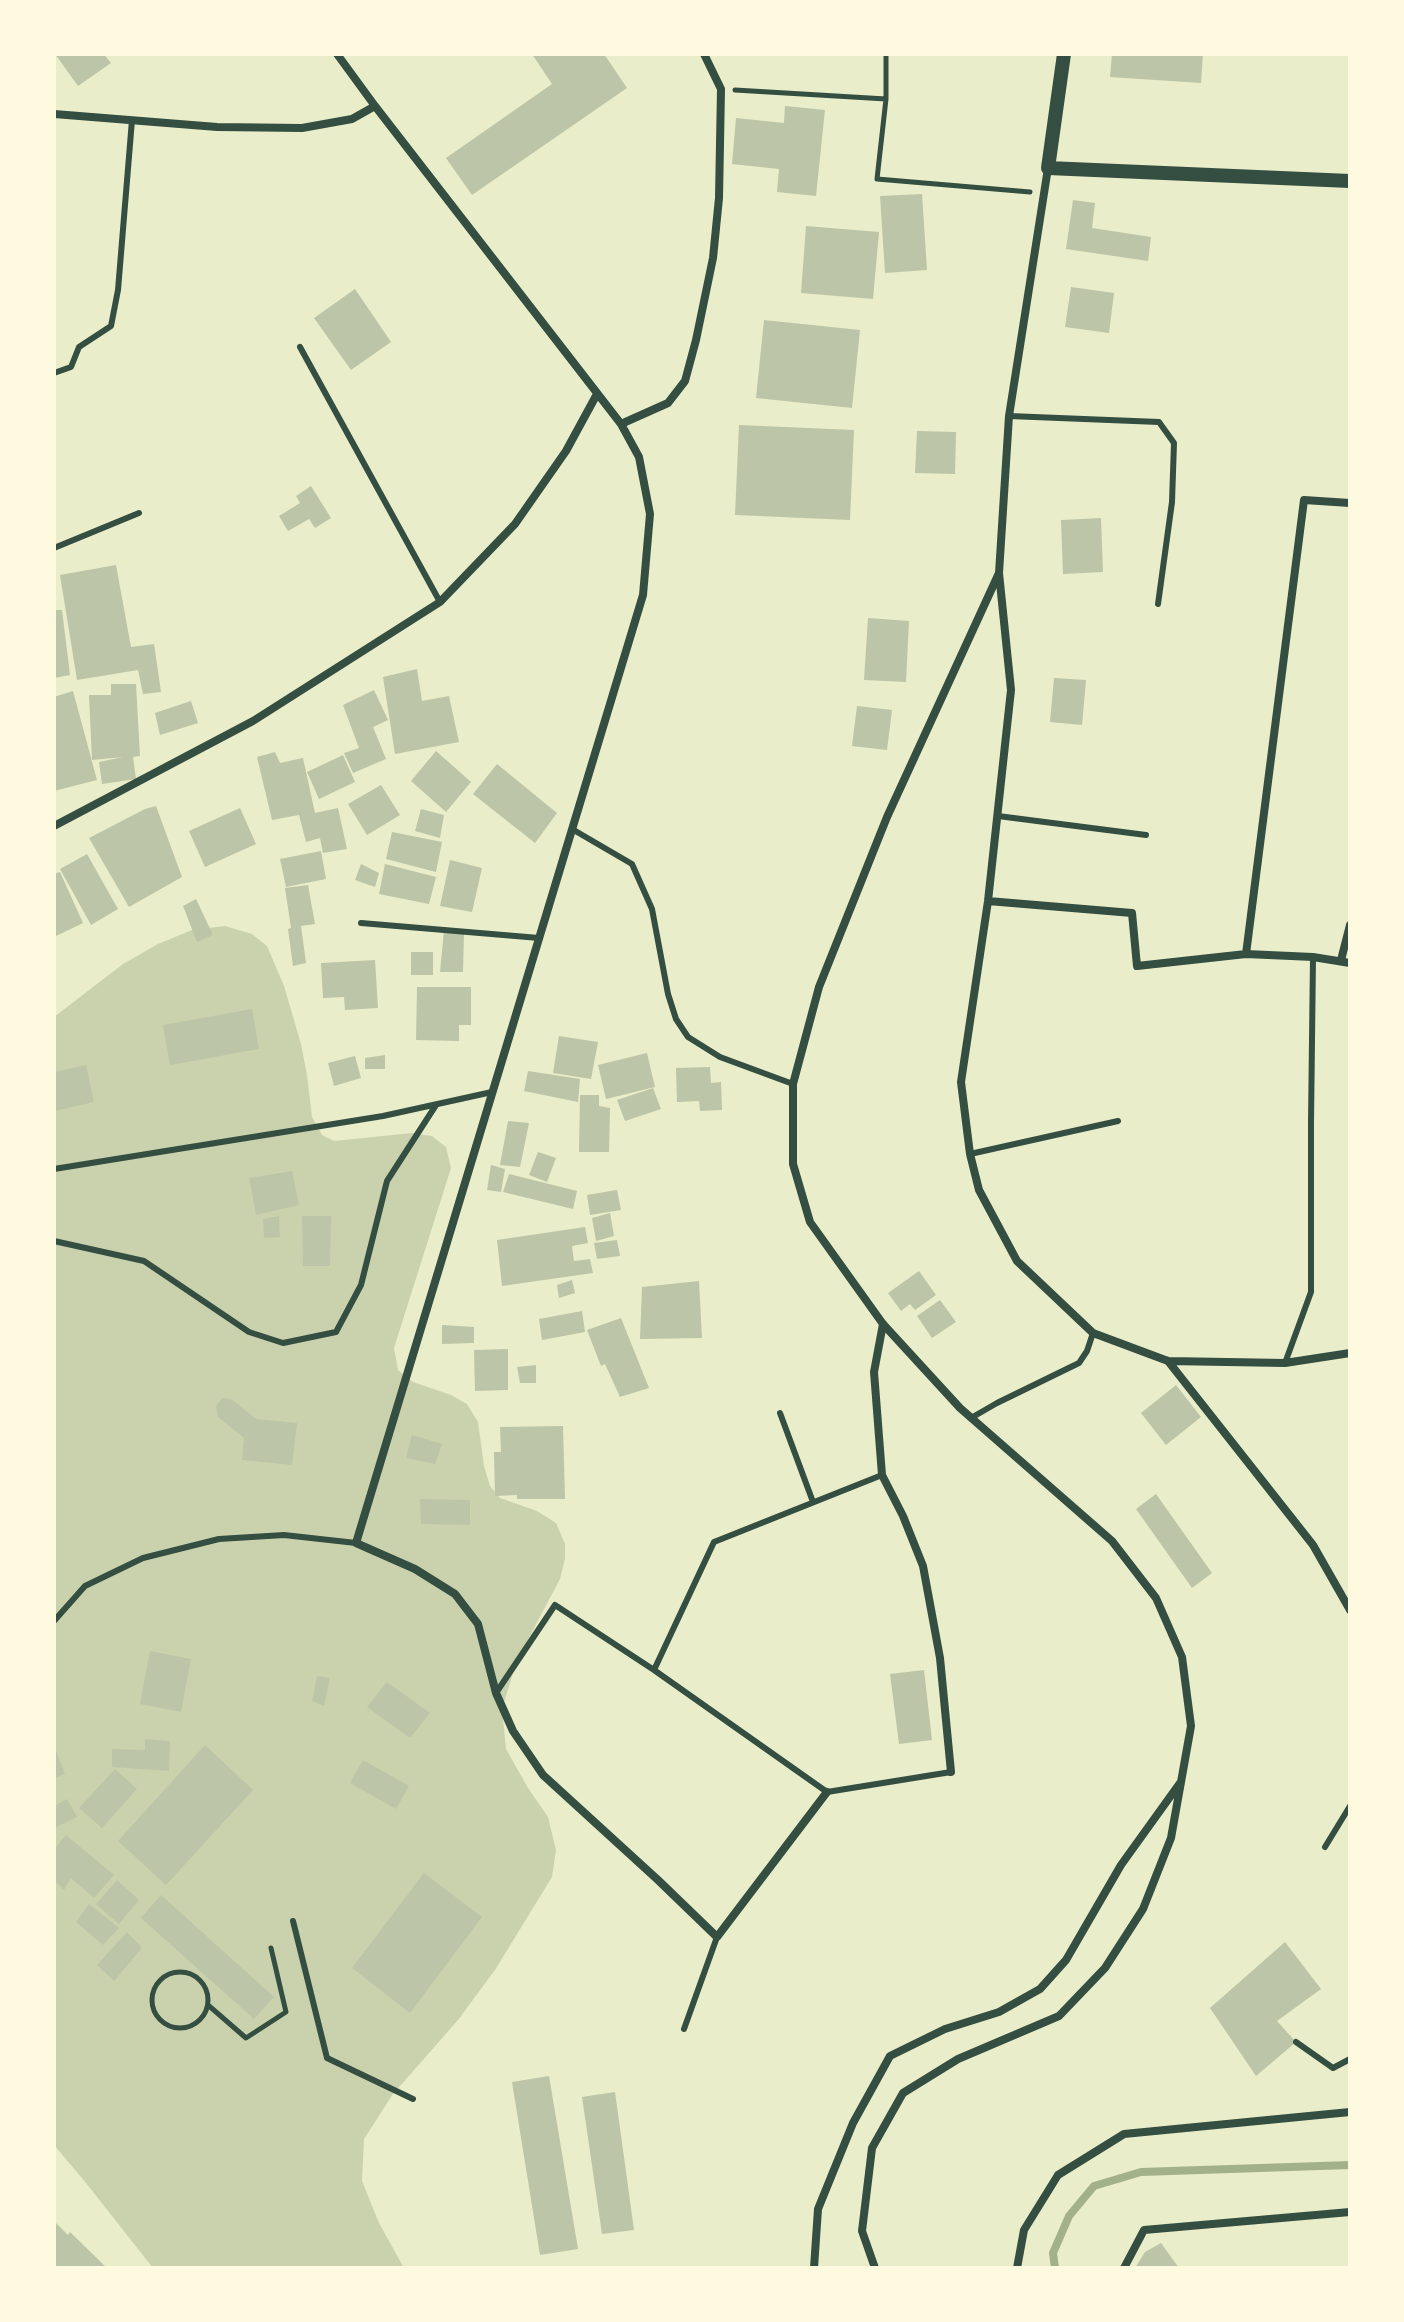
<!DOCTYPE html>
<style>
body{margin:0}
#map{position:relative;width:1404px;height:2322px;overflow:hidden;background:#e9edc9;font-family:Raleway,sans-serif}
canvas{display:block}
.frame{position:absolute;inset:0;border:56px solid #fefae0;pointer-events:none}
</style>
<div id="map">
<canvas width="1404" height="2322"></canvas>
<div class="frame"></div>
</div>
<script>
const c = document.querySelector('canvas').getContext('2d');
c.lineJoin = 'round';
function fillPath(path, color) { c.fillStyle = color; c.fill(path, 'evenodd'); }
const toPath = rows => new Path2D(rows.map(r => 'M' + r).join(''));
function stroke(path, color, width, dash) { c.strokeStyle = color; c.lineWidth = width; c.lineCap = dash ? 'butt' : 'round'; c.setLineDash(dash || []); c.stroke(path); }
fillPath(toPath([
 [225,926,252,934,267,946,284,986,301,1044,307,1075,312,1117,322,1135,334,1141,412,1133,432,1136,446,1147,451,1168,394,1348,398,1370,413,1382,451,1395,467,1404,478,1422,484,1466,490,1486,500,1498,537,1511,556,1523,565,1544,565,1559,560,1579,517,1660,502,1709,506,1749,528,1788,548,1817,556,1850,552,1877,495,1970,458,2020,393,2094,364,2139,362,2181,379,2223,404,2268,153,2268,86,2183,54,2145,54,1017,123,964,158,944,192,930]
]), '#cad2ad');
stroke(toPath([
 [1055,2268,1053,2253,1069,2216,1094,2186,1141,2172,1350,2165]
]), '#a3b18a', 8);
fillPath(toPath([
 [55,54,104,54,111,63,78,86],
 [532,54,604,54,627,88,472,195,446,158,552,84],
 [1112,54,1203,54,1201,83,1110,77],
 [785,106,825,110,816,196,777,192,779,169,732,164,736,118,784,123],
 [922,194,927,270,885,273,880,196],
 [1073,200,1095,203,1092,228,1151,237,1148,261,1066,249],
 [806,226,879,232,873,299,801,293],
 [1071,287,1114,293,1109,333,1065,327],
 [355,289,391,342,351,370,314,318],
 [764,320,860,330,852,408,756,398],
 [739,425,854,430,850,520,735,515],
 [917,431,956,432,955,474,915,473],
 [311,486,331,518,315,528,309,519,288,531,279,516,300,503,296,496],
 [1101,518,1103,572,1063,574,1061,520],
 [116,565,131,647,154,644,161,692,143,694,138,670,77,680,60,575],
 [54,610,62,610,70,675,54,678],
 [868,618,909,621,906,682,864,680],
 [417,669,422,701,449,696,459,742,395,754,383,677],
 [1054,678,1086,680,1082,725,1050,722],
 [111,684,136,684,140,756,133,757,136,779,102,784,99,762,123,757,92,760,89,695,111,695],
 [374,690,388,720,373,727,386,759,353,773,344,753,359,748,343,705],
 [73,691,97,780,54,791,54,697],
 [191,701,198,723,160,735,155,713],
 [857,706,892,710,887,750,852,746],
 [436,751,471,782,446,812,411,781],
 [275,752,280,763,303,758,315,813,338,808,347,849,323,853,320,838,306,842,299,815,272,820,257,757],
 [343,755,355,782,319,799,307,772],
 [497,764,557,813,535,843,473,794],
 [381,785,400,815,367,835,348,804],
 [156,806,182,877,129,907,89,838,145,809],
 [240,808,256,844,205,867,189,831],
 [421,809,444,815,440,838,415,831],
 [392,832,442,842,436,872,386,859],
 [321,851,326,879,286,887,280,859],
 [87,854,118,909,91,925,60,869],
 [450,860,482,868,472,912,440,906],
 [361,864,379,873,375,887,355,880],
 [385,864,436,877,429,904,379,894],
 [60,872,83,923,54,937,54,874],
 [308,885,315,924,301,926,306,963,293,966,288,929,291,928,285,888],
 [196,899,213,935,197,942,183,906],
 [444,931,464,933,463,972,440,972],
 [411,952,433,952,433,975,411,975],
 [375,960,378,1008,345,1010,344,997,323,998,321,963],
 [417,987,471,987,471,1025,459,1025,459,1041,416,1040],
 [252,1009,259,1049,170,1065,163,1025],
 [559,1036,598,1042,591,1079,553,1073],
 [647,1053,655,1087,606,1099,598,1065],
 [385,1055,385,1069,365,1069,365,1058],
 [355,1056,361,1078,334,1086,328,1063],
 [86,1065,94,1102,54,1111,54,1072],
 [710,1067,711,1083,721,1082,722,1110,700,1111,699,1101,677,1102,676,1068],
 [528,1071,580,1079,578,1102,524,1091],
 [653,1088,661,1109,625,1121,617,1100],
 [580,1095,599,1095,599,1106,610,1108,609,1152,579,1152],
 [508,1121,529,1123,520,1167,500,1165],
 [538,1152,556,1158,547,1182,529,1175],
 [491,1165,505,1169,501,1192,487,1190],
 [292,1171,299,1205,256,1215,249,1178],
 [509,1174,577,1191,573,1209,503,1192],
 [617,1190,621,1210,590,1215,587,1195],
 [610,1213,614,1236,596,1241,592,1218],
 [279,1216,280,1237,264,1238,263,1219],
 [302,1216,331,1216,330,1266,303,1266],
 [585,1227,588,1243,572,1246,574,1261,590,1259,593,1273,502,1286,497,1240],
 [617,1240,620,1256,597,1259,594,1243],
 [919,1271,936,1295,915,1310,910,1304,901,1311,888,1293],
 [572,1280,575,1293,559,1298,557,1285],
 [699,1281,702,1338,640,1339,642,1287],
 [940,1300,956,1322,932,1338,917,1316],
 [582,1311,585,1332,542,1340,539,1319],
 [621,1318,649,1388,620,1397,605,1364,601,1366,587,1330],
 [442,1325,474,1327,474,1343,442,1344],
 [508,1349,508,1390,475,1391,474,1350],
 [536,1365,536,1383,520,1383,517,1367],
 [1176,1385,1201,1417,1166,1445,1141,1413],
 [222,1398,231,1399,256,1419,297,1423,292,1465,242,1460,244,1438,218,1417,216,1406],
 [563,1426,565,1499,517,1499,517,1495,495,1496,494,1452,501,1452,500,1427],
 [412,1435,442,1444,435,1464,406,1458],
 [1156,1494,1212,1573,1192,1588,1136,1509],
 [420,1499,470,1500,470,1525,421,1524],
 [150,1651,191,1659,181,1712,140,1704],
 [924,1670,932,1740,899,1744,890,1674],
 [317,1676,330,1678,324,1706,312,1701],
 [387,1682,430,1713,410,1738,367,1707],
 [145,1739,170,1741,169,1771,112,1767,112,1749,145,1750],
 [54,1745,65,1774,54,1778],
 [205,1745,253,1790,166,1885,118,1841],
 [363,1760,409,1786,396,1809,350,1783],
 [115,1769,137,1789,102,1828,79,1808],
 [67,1799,77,1817,54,1828,54,1806],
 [66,1835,114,1875,94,1898,71,1878,64,1890,54,1880,54,1849],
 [424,1873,482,1917,410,2013,352,1968],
 [117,1880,139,1900,119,1924,96,1904],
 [161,1895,274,1997,254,2019,141,1918],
 [89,1904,119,1928,103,1945,76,1922],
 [127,1932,142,1948,114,1981,97,1965],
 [1285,1942,1321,1989,1277,2021,1296,2042,1256,2076,1210,2008],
 [549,2076,578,2249,540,2255,512,2082],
 [615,2092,634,2230,602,2234,582,2097],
 [54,2221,68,2235,70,2232,107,2268,54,2268],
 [1161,2243,1179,2268,1135,2268,1145,2252]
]), '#bcc5a7');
stroke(toPath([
 [735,90,886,99,877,179,1030,192],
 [886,99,886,54],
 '152 2000a28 28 0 1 1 56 0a28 28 0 1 1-56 0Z',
 [208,2005,246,2038,286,2012,271,1948]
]), '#344e41', 5);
stroke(toPath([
 [300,347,440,602],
 [54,373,71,367,79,347,111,326,118,290,132,120],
 [1009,416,1159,422,1174,443,1172,502,1158,604],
 [54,548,139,513],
 [998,816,1146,835],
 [572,829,632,864,652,909,668,994,676,1019,688,1037,720,1057,793,1084],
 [361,923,539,938],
 [970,1154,1118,1121],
 [54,1169,383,1116,492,1092],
 [54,1241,144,1261,249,1332,283,1343,336,1332,361,1285,387,1181,436,1105],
 [1285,1363,1311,1292,1311,1123,1313,957],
 [780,1413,813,1502],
 [971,1418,997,1403,1079,1363,1087,1351,1093,1333],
 [54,1621,85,1586,143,1558,219,1539,284,1535,356,1543],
 [654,1670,714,1542,882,1475],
 [496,1693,555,1605,654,1670,827,1792,951,1772],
 [1325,1847,1350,1806],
 [293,1921,327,2058,413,2099],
 [684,2029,717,1937],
 [1296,2042,1333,2068,1350,2059]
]), '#344e41', 6);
stroke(toPath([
 [337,54,375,106,621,424,639,457,650,514,643,595,356,1543,415,1569,455,1594,478,1624,496,1693,513,1731,543,1775,658,1880,717,1937,827,1792],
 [54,114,217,127,302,128,352,119,375,106],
 [1048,168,1009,416,999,573,1011,690,988,901,961,1082,970,1154,979,1190,1017,1261,1093,1333,1168,1361,1285,1363,1350,1353],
 [621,424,668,403,685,381,696,340,713,258,719,198,721,89,704,54],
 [1350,503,1304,500,1246,954,1313,957,1350,963],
 [54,826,253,721,440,602,515,524,566,451,597,394],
 [988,901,1132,913,1137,966,1246,954],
 [1341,960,1350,925],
 [883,1324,874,1372,882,1475,903,1516,923,1566,940,1658,951,1772],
 [1168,1361,1313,1545,1350,1610],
 [814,2268,818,2209,853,2123,890,2056,945,2029,999,2012,1040,1989,1066,1960,1121,1865,1180,1783],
 [875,2268,862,2231,872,2148,903,2093,958,2059,1059,2016,1105,1968,1143,1909,1171,1838,1191,1726,1182,1657,1156,1598,1112,1541,960,1408,883,1324,810,1222,793,1164,793,1084,819,987,887,817,999,573],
 [1017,2268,1024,2230,1058,2175,1124,2134,1350,2112],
 [1124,2268,1144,2230,1350,2212]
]), '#344e41', 8);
stroke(toPath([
 [1064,54,1048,168,1350,181]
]), '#344e41', 14);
</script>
